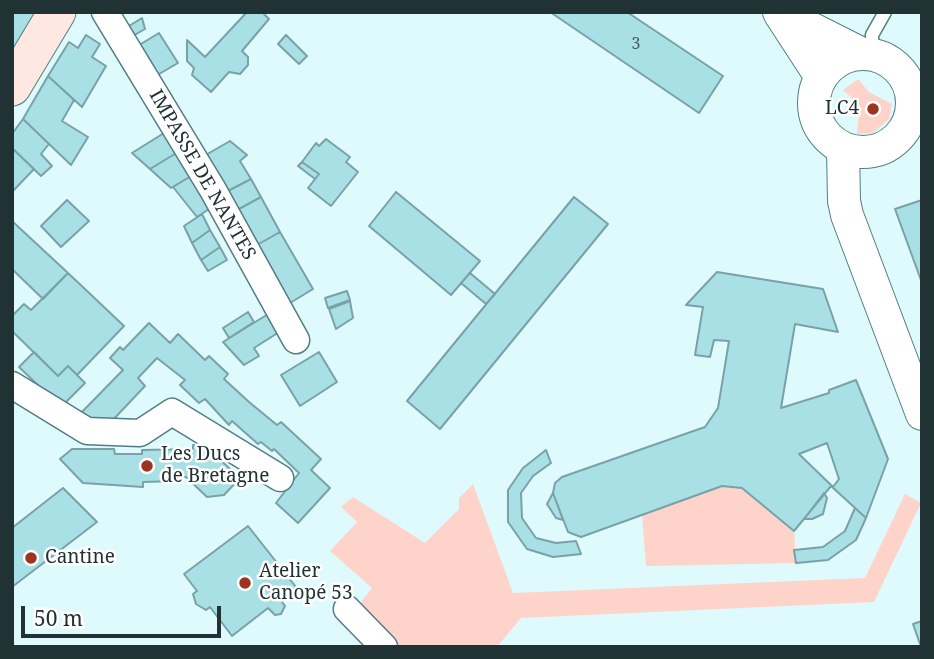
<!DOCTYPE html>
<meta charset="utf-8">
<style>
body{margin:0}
#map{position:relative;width:934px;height:659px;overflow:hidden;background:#dffafd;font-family:"Noto Serif",serif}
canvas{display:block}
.frame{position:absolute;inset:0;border:14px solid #203233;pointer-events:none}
.scale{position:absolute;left:21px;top:606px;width:200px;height:32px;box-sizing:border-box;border:4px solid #203233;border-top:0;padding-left:9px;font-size:21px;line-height:24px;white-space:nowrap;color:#203233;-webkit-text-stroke:5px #fff;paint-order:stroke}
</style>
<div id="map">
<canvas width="934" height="659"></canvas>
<div class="frame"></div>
<div class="scale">50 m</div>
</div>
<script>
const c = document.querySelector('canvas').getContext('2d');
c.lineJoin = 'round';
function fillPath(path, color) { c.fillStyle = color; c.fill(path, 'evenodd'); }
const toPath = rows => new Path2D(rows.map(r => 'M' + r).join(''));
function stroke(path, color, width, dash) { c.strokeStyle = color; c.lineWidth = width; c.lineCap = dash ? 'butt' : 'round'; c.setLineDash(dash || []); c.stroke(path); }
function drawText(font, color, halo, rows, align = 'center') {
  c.font = font + ' "Noto Serif",serif'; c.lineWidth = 5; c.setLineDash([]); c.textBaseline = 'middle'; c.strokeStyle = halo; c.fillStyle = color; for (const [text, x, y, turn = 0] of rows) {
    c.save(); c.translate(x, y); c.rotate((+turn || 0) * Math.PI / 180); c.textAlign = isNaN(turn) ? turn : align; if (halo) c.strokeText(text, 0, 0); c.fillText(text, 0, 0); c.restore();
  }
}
fillPath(toPath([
 [858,79,869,92,892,104,889,119,873,133,857,134,859,112,851,97,843,90],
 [473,484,513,593,865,578,905,494,921,503,874,602,521,618,497,647,399,647,358,606,372,588,330,551,357,522,341,507,353,497,425,543,459,509,459,498],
 [722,486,742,488,794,531,796,563,646,566,642,514]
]), '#fed3c9');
const building = toPath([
 [12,12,39,12,12,56,12,12],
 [247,12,262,12,269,19,242,51,248,57,248,65,240,74,229,72,211,92,192,75,194,68,187,61,187,40,205,57,247,12],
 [550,12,627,12,723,76,699,113,550,12],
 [142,18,145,29,131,37,124,29,142,18],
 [159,33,178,63,154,77,136,47,159,33],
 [86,35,100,44,92,57,106,66,82,107,48,76,69,42,78,48,86,35],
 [286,35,307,56,299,64,278,44,286,35],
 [48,76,74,100,62,121,88,137,71,165,23,119,48,76],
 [23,119,49,144,41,154,52,166,41,176,12,148,12,134,23,119],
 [164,133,183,149,150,169,132,153,164,133],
 [326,139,350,157,346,162,358,172,331,206,308,188,319,174,302,162,316,143,319,146,326,139],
 [230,141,247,155,240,161,251,179,226,192,204,156,230,141],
 [12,148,34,169,12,192,12,148],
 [183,149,191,176,171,188,150,169,183,149],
 [302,162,319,174,315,179,298,166,302,162],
 [191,176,215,205,197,217,173,187,191,176],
 [251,179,261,197,237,210,226,192,251,179],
 [396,192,480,261,451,295,369,226,396,192],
 [261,197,280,232,257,245,237,210,261,197],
 [574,197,608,224,440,429,407,401,574,197],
 [67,200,89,221,61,247,41,226,67,200],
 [922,200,922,283,895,209,922,200],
 [202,214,210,230,192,243,184,226,202,214],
 [12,221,68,273,43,299,12,269,12,221],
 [210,230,220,247,201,260,192,243,210,230],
 [280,232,313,289,290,303,257,245,280,232],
 [220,247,227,260,208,271,201,260,220,247],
 [717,272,823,289,838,332,795,324,781,408,829,393,829,390,856,380,888,459,866,518,831,486,794,531,742,488,722,486,581,537,568,532,553,493,555,483,562,477,705,427,718,408,729,341,714,340,710,357,695,355,703,307,686,305,717,272],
 [827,443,839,479,833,487,799,454,827,443],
 [68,273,124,326,77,375,68,366,58,376,12,331,12,316,24,304,31,310,68,273],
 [470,273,495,294,486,304,461,283,470,273],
 [347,291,350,300,328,308,325,298,347,291],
 [350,301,353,318,336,329,329,309,350,301],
 [273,311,284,329,254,348,259,356,244,365,223,342,273,311],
 [248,312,254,322,229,338,223,328,248,312],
 [149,323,170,343,178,334,205,360,209,356,228,374,224,379,249,402,277,425,281,422,321,459,311,470,330,488,298,523,276,503,299,473,274,449,272,451,261,442,258,444,232,421,229,425,205,399,199,403,180,385,185,380,157,358,138,378,145,386,110,423,79,415,123,370,110,358,120,347,123,350,149,323],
 [34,352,58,376,68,366,85,383,61,407,19,367,34,352],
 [319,352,337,382,300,406,281,375,319,352],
 [193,445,205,446,240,478,224,495,207,497,186,477,177,476,177,481,143,482,143,487,83,483,60,459,72,449,114,449,115,454,142,454,142,450,193,449,193,445],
 [546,450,551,463,533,476,521,493,522,518,536,538,556,543,576,541,581,554,553,557,527,549,508,522,508,490,523,468,546,450],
 [63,488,97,522,12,587,12,528,63,488],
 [553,493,563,520,556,518,547,504,553,493],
 [824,493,827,498,823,514,812,519,804,519,824,493],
 [855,508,866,518,856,540,828,560,796,563,794,550,823,547,845,531,855,508],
 [248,526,296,587,280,599,285,606,281,614,275,615,268,608,232,636,210,607,206,610,196,604,193,594,197,591,184,574,248,526],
 [922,621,922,647,921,647,913,624,922,621]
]);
fillPath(building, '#a9e0e6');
stroke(building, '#78a2a7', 2);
const service = toPath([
 [873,54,872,35,885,12]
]);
const minor = toPath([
 [105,12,213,190,296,340],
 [12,385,87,431,140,433,172,412,280,478],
 [347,609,384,647]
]);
const tertiary = toPath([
 [779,12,862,54],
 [780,14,821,77],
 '814 103a49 49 0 1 1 98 0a49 49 0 1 1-98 0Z',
 [843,149,844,201,847,215,922,414]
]);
const secondary = toPath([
 [12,87,57,12]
]);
stroke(service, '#547d82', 15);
stroke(minor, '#547d82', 29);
stroke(tertiary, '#547d82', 34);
stroke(secondary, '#547d82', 39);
stroke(service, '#fff', 12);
stroke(minor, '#fff', 26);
stroke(tertiary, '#fff', 32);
stroke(secondary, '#ffe7e2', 37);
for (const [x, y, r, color] of [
 [873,109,7,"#9d341f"],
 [147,466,7,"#9d341f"],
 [31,558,7,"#9d341f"],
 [245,583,7,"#9d341f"]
]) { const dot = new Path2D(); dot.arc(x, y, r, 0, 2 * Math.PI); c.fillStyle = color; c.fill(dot); stroke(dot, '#fff', 2.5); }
drawText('16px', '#425e60', null, [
 ["3",636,44]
]);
drawText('19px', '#203233', '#fff', [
 ["LC4",859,109,"right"],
 ["Les Ducs",161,455],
 ["de Bretagne",161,477],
 ["Cantine",45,558],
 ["Atelier",259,572],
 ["Canopé 53",259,594]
], 'left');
drawText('19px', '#203233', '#fff', [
 ["IMPASSE DE NANTES",202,175,60]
]);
</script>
